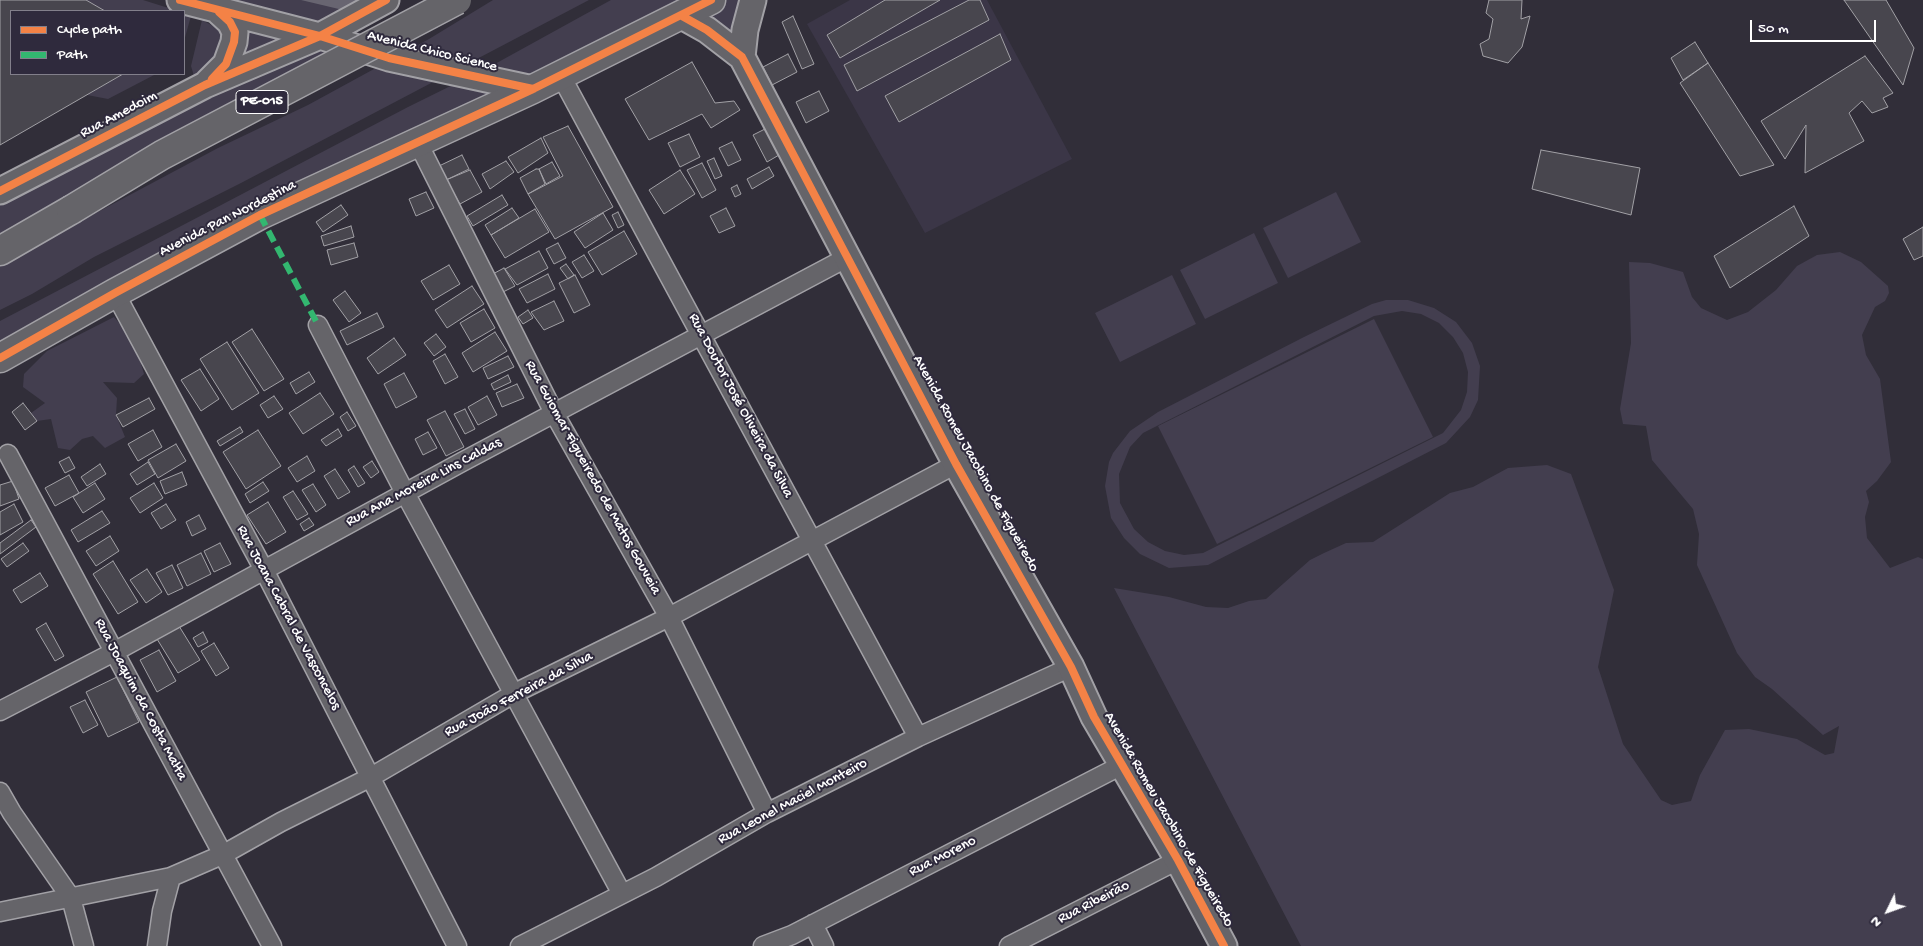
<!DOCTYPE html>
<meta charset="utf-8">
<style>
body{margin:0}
#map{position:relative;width:1923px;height:946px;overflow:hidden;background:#312e39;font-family:"Gochi Hand",sans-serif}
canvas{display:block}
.legend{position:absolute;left:10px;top:10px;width:175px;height:65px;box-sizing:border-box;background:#2f2a3d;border:1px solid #827f8b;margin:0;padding:6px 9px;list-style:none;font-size:15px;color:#fff}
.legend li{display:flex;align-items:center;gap:10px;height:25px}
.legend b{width:25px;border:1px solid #827f8b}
.north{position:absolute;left:1863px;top:886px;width:50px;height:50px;-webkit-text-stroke:4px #2f2a3d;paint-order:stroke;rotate:228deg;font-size:14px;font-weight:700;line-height:20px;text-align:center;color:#fff}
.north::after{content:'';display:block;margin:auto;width:18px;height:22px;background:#fff;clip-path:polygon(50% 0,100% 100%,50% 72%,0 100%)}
.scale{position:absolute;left:1750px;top:20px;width:126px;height:22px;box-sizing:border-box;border:2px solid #fff;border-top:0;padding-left:6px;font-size:15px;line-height:18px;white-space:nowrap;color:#fff;-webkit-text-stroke:4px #2f2a3d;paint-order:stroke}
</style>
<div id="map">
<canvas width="1923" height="946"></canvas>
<ul class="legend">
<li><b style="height:6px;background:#f48246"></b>Cycle path</li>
<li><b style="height:6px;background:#33b770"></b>Path</li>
</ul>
<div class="north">N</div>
<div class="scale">50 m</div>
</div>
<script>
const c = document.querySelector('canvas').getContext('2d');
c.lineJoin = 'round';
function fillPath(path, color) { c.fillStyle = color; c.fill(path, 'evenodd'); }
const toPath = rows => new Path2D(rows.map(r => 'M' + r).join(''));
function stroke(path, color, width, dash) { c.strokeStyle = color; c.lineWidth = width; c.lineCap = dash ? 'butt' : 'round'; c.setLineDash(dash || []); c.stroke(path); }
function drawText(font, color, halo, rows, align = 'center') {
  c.font = font + ' "Gochi Hand",sans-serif'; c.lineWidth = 4; c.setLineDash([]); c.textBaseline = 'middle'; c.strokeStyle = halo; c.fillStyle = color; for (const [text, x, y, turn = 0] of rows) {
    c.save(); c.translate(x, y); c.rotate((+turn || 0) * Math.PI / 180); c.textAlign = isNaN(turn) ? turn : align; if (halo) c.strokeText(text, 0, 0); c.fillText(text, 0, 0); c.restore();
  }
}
fillPath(toPath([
 [850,0,987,0,1072,159,925,233,807,24]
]), '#3b3647');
fillPath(toPath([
 [86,0,143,0,178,11,105,11],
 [220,0,375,0,330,24,303,21],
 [493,0,589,0,241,183,94,257,32,294,0,310,0,264,218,148,308,105,429,39],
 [611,0,690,0,0,348,0,321,408,107,493,65],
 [714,0,753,0,738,49,687,17],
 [184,13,191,16,184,41],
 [230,18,309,37,227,69],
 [202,20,228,34,212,68,194,76,191,66],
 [319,39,354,50,0,249,0,194],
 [123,74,156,74,108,99,87,95],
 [1336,192,1361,242,1288,278,1263,228],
 [1254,233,1278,283,1205,319,1180,270],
 [1840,252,1861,262,1888,286,1889,293,1885,301,1875,307,1862,335,1866,355,1880,379,1891,462,1877,481,1866,491,1869,502,1865,517,1867,538,1890,568,1918,557,1923,559,1923,946,1301,946,1114,588,1169,597,1206,607,1228,608,1249,601,1266,599,1310,560,1324,553,1346,543,1373,542,1450,493,1473,487,1508,468,1547,465,1571,474,1614,590,1598,667,1623,744,1661,800,1672,805,1691,801,1700,775,1725,730,1749,729,1797,739,1825,755,1834,753,1839,726,1823,735,1772,689,1755,677,1737,653,1697,565,1699,534,1693,509,1652,460,1646,426,1623,424,1620,409,1631,343,1629,262,1650,263,1683,272,1692,297,1701,308,1727,320,1748,312,1776,290,1797,266,1817,255],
 [1172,275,1196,324,1120,362,1095,313],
 [1386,300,1408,300,1434,308,1456,322,1472,343,1480,366,1478,400,1470,417,1446,443,1208,565,1169,568,1140,554,1124,538,1111,518,1105,486,1109,462,1113,453,1130,431,1158,412,1304,337,1372,304],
 [1402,311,1421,314,1439,323,1453,337,1463,353,1468,372,1467,392,1461,410,1443,433,1203,553,1184,555,1165,551,1148,542,1134,529,1120,503,1119,474,1130,447,1143,433,1374,316],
 [114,317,126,331,137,350,144,374,134,383,103,382,117,398,116,415,125,437,105,448,93,436,82,439,70,450,58,448,51,419,37,421,31,413,45,403,23,387,24,374,47,351],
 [1374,319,1433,437,1217,544,1158,426]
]), '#433e4f');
fillPath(toPath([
 [301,0,358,0,343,10]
]), '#686571');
const building = toPath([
 [0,0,86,0,105,11,11,11,11,74,123,74,0,145,0,0],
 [885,0,940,0,840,58,827,35,885,0],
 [969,0,980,0,989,20,857,91,844,65,969,0],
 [1489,0,1522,0,1521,19,1530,16,1522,47,1508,63,1483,56,1480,44,1489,39,1493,19,1486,13,1489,0],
 [1844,0,1886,0,1914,48,1903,85,1844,0],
 [793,16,814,64,802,69,782,22,793,16],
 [1000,34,1011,60,899,122,885,96,1000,34],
 [1695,42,1708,63,1683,80,1671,58,1695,42],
 [788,54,797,72,772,85,763,67,788,54],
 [1865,56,1893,93,1883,98,1888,107,1872,113,1862,101,1849,113,1864,141,1805,173,1806,125,1785,159,1761,121,1865,56],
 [692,62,715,103,734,101,740,110,711,128,702,114,649,140,625,99,692,62],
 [1708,63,1774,165,1740,176,1680,83,1708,63],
 [819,91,829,111,806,123,796,102,819,91],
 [568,126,613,207,555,239,528,194,563,176,543,137,568,126],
 [765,129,779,155,767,162,753,135,765,129],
 [689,134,700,157,680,167,668,143,689,134],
 [541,138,548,153,518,173,508,157,541,138],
 [732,142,741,160,728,166,719,148,732,142],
 [1541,150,1640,168,1631,215,1532,189,1541,150],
 [462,155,469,169,446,180,439,166,462,155],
 [714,158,722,176,715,179,707,161,714,158],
 [506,161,514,172,490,189,482,174,506,161],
 [552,162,560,176,546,184,539,169,552,162],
 [702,163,716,190,702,198,687,170,702,163],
 [769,167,774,176,752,189,747,179,769,167],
 [536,169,539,169,545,184,528,194,520,178,536,169],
 [470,170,482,192,460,204,446,180,470,170],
 [680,170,695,194,664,214,649,190,680,170],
 [737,185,741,194,735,197,731,188,737,185],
 [426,192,434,208,416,216,409,199,426,192],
 [502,195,508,205,473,226,467,216,502,195],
 [341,205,348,215,323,232,316,222,341,205],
 [1794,206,1809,236,1730,288,1714,256,1794,206],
 [512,208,519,218,491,235,485,225,512,208],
 [726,208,735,226,719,233,710,216,726,208],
 [535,209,549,232,505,258,491,235,535,209],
 [618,212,624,225,618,228,612,215,618,212],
 [603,213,613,230,585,248,574,232,603,213],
 [351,226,354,237,324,246,321,236,351,226],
 [1923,227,1923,256,1914,260,1903,239,1923,227],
 [624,231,637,254,602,275,588,252,624,231],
 [354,243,358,257,331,265,327,250,354,243],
 [558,243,566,258,554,264,546,249,558,243],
 [539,251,548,268,517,285,505,269,539,251],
 [584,255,594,271,582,278,572,262,584,255],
 [566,264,574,275,568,279,560,268,566,264],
 [449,265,460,284,433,300,421,281,449,265],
 [504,268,515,286,501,293,491,275,504,268],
 [548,274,555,289,527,303,519,289,548,274],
 [575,275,590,305,574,313,559,283,575,275],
 [472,286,484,304,447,328,435,310,472,286],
 [345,291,361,313,349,322,333,300,345,291],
 [554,301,564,321,544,330,531,312,554,301],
 [484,309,495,328,471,342,460,323,484,309],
 [528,310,533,318,523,324,518,317,528,310],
 [377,313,384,327,347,345,340,331,377,313],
 [252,329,284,379,264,391,232,342,252,329],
 [495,332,507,351,473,372,462,353,495,332],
 [436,334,446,347,434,356,424,343,436,334],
 [394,338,406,355,378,374,367,358,394,338],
 [227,342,259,393,232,410,200,359,227,342],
 [445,354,458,377,445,384,433,361,445,354],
 [508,356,514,367,488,379,483,368,508,356],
 [200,369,219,399,201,411,181,380,200,369],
 [309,372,315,382,296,394,290,383,309,372],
 [404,373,417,397,396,408,384,384,404,373],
 [508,375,511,382,494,390,491,384,508,375],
 [517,384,524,398,502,407,496,393,517,384],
 [320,393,334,414,303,434,289,413,320,393],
 [274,396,283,409,268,418,260,405,274,396],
 [487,396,497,415,478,425,468,407,487,396],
 [149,398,155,409,123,427,116,415,149,398],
 [23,403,37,421,25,430,12,412,23,403],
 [465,409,475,429,465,434,454,414,465,409],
 [445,411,464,447,446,456,427,420,445,411],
 [347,412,356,426,348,431,340,417,347,412],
 [240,427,243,432,220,446,217,441,240,427],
 [338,429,342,436,326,446,321,440,338,429],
 [153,430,162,447,138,461,128,444,153,430],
 [258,430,281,466,246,489,223,452,258,430],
 [428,432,437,448,423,455,415,439,428,432],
 [176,444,186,461,158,478,148,460,176,444],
 [307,456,315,471,297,482,288,468,307,456],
 [69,457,75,468,65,473,59,462,69,457],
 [372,461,379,472,371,478,363,467,372,461],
 [148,462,155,474,137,485,130,474,148,462],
 [100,464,106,474,87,486,81,477,100,464],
 [354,466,365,483,358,487,348,470,354,466],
 [335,469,350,492,338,499,324,476,335,469],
 [182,472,187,485,165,494,160,481,182,472],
 [69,475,79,493,55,506,45,488,69,475],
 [13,481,19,499,0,506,0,485,13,481],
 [263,482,269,491,250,503,245,494,263,482],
 [95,483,105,499,83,513,73,497,95,483],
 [154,483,163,498,140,513,130,498,154,483],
 [313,484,326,505,316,512,302,490,313,484],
 [293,491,308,514,297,520,283,497,293,491],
 [268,502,286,532,266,544,247,515,268,502],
 [14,504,23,522,0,535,0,512,14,504],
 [166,504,176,520,161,529,151,513,166,504],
 [102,511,110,523,78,542,71,530,102,511],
 [199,515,206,529,192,536,186,522,199,515],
 [309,518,314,525,304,531,300,524,309,518],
 [31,520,36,527,0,554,0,543,31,520],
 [110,536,119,551,96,566,86,551,110,536],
 [23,543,29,551,7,567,1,559,23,543],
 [220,543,231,564,214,572,204,551,220,543],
 [201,553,211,574,187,586,177,565,201,553],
 [113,561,138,602,118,614,93,574,113,561],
 [172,565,183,588,168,595,156,573,172,565],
 [147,569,162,592,146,603,130,580,147,569],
 [40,573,48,586,21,603,13,590,40,573],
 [46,623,64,656,55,661,36,629,46,623],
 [179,626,200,660,178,673,157,639,179,626],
 [203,632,208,642,198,647,193,638,203,632],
 [214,643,229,668,216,676,201,651,214,643],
 [159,650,176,681,157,692,140,660,159,650],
 [117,677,139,722,108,737,86,692,117,677],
 [85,700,98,725,83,733,70,707,85,700]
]);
fillPath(building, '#48464e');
stroke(building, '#a2a1a6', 1);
const street = toPath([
 [561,76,918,737],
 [418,143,554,413,669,617,767,813],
 [115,293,264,570,457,946],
 [318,325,405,493,622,894],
 [8,454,272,946],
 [0,711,114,652,462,462,848,257],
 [0,792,12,813,71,898,84,946],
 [0,912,171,877,224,854,281,822,371,777,515,693,669,617,956,464],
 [813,924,824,946],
 [157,946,162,911,171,877],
 [520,946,656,877,767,813,918,737,1071,667],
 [763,946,792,935,1122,765],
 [1009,946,1178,860]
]);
const secondary = toPath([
 [180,0,320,36,389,58,533,89],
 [682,16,707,30,742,57,956,464,1071,667,1094,717,1178,860,1224,946],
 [742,57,745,30,753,0],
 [208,82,226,64,234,42,235,32,230,22,219,12],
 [0,191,205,85,320,36,386,0]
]);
const highway = toPath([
 [0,251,71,210],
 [0,358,115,293,260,215,533,89,711,0]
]);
stroke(street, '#a2a1a6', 21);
stroke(secondary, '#a2a1a6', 29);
stroke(highway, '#a2a1a6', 31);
stroke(street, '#656469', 18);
stroke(secondary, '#656469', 25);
stroke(highway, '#656469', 28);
const highwayBridge = toPath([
 [71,210,162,155,457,0]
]);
stroke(highwayBridge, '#a2a1a6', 31, []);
stroke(highwayBridge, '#656469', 28);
stroke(toPath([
 [260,215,318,325]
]), '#33b770', 6, [12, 6]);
stroke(toPath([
 [180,0,320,36,389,58,533,89],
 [682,16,707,30,742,57,956,464,1071,667,1094,717,1178,860,1224,946],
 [212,79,226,64,234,42,235,32,230,22,219,12],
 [0,191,205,85,320,36,386,0],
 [0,358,115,293,260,215,533,89,711,0]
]), '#f48246', 8);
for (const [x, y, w] of [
 [262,102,52]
]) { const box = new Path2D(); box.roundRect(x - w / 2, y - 11.5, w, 23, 4); c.fillStyle = '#2f2a3d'; c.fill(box); stroke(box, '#fff', 1); }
drawText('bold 14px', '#fff', null, [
 ["PE-015",262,102]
]);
drawText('15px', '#fff', '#2f2a3d', [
 ["Avenida Chico Science",432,52,14],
 ["Rua Amedoim",119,115,-28],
 ["Avenida Pan Nordestina",228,219,-27],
 ["Rua Doutor José Oliveira da Silva",740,406,62],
 ["Avenida Romeu Jacobino de Figueiredo",975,464,61],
 ["Rua Guiomar Figueiredo de Matos Gouveia",592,478,61],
 ["Rua Ana Moreira Lins Caldas",424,483,-28],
 ["Rua Joana Cabral de Vasconcelos",288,618,62],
 ["Rua João Ferreira da Silva",519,695,-28],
 ["Rua Joaquim da Costa Malta",140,700,62],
 ["Rua Leonel Maciel Monteiro",793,802,-28],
 ["Avenida Romeu Jacobino de Figueiredo",1168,820,60],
 ["Rua Moreno",943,857,-27],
 ["Rua Ribeirão",1094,903,-27]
]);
</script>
